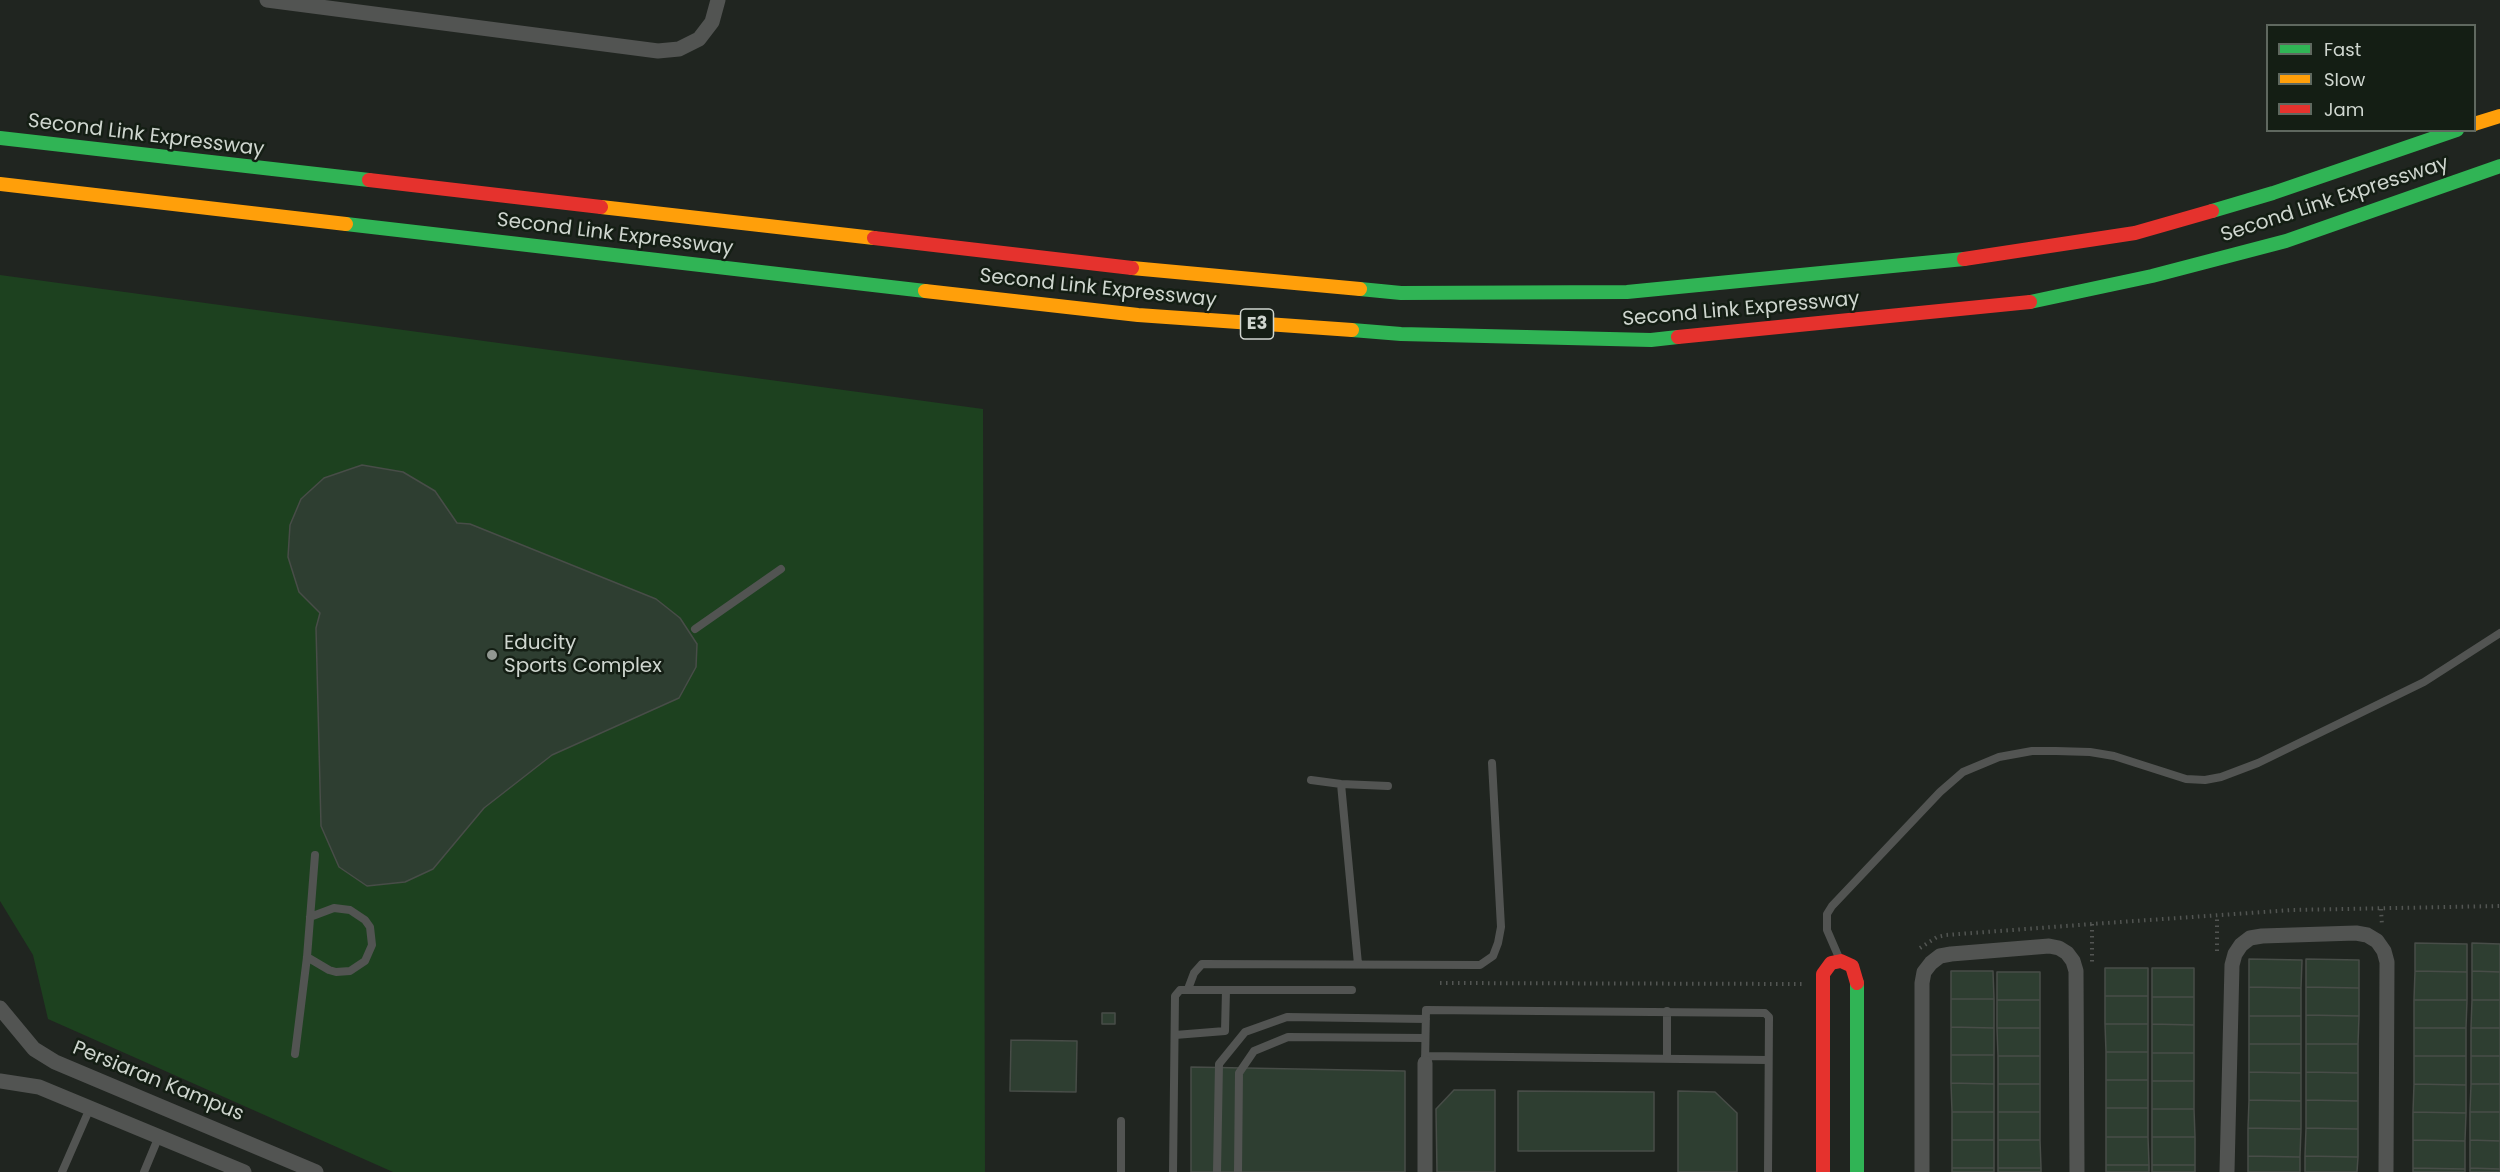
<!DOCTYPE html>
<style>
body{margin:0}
#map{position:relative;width:2500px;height:1172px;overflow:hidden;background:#202520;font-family:Poppins,sans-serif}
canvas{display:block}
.legend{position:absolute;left:2266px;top:24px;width:210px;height:108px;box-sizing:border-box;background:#141e14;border:2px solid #5f685f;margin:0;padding:8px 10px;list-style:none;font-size:18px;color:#cfd6cf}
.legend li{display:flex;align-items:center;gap:12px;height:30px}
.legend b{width:30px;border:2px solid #5f685f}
</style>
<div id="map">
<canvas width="2500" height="1172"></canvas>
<ul class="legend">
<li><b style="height:8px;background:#30b455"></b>Fast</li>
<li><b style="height:8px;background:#ff9f0a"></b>Slow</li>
<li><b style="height:8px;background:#e5322d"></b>Jam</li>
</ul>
</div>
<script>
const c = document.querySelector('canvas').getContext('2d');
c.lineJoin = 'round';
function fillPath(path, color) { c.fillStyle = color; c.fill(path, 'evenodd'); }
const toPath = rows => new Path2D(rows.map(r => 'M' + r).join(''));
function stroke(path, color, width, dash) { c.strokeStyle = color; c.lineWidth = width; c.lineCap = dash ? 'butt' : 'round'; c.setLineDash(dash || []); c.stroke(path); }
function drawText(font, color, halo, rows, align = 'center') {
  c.font = font + ' Poppins,sans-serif'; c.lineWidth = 5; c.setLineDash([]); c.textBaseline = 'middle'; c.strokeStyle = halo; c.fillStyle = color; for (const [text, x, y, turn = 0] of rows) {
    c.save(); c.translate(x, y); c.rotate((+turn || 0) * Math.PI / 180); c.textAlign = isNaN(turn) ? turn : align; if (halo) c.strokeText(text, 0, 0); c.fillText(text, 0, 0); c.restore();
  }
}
fillPath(toPath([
 [0,275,983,409,985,1172,393,1172,48,1019,33,955,0,901]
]), '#1d411f');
const building = toPath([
 [362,465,403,472,435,491,457,523,470,524,656,599,680,618,697,644,696,667,679,698,552,755,484,808,433,869,405,882,367,886,339,867,321,826,316,628,320,613,299,592,288,557,290,525,301,499,324,478,362,465],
 [2415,943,2467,944,2467,972,2415,971,2415,943],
 [2472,943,2500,944,2500,972,2472,971,2472,943],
 [2249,959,2302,960,2301,988,2249,987,2249,959],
 [2306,959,2359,960,2359,988,2306,987,2306,959],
 [2105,968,2148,968,2148,996,2105,996,2105,968],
 [2152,968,2194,968,2194,997,2152,997,2152,968],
 [1951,971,1993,971,1994,999,1951,999,1951,971],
 [2415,971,2467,972,2467,1000,2414,1000,2415,971],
 [2472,971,2500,972,2500,1000,2472,1000,2472,971],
 [1997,972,2040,972,2040,1000,1997,1000,1997,972],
 [2249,987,2301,988,2301,1016,2249,1016,2249,987],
 [2306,987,2359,988,2359,1016,2306,1015,2306,987],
 [2105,996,2148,996,2148,1024,2105,1024,2105,996],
 [2152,997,2194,997,2194,1025,2152,1024,2152,997],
 [1951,999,1994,999,1994,1028,1951,1027,1951,999],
 [1997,1000,2040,1000,2040,1028,1997,1028,1997,1000],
 [2414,1000,2467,1000,2466,1028,2414,1028,2414,1000],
 [2472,1000,2500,1000,2500,1028,2471,1028,2472,1000],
 [1102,1013,1115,1013,1115,1024,1102,1024,1102,1013],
 [2306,1015,2359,1016,2358,1044,2306,1044,2306,1015],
 [2249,1016,2301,1016,2301,1044,2249,1044,2249,1016],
 [2105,1024,2148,1024,2148,1052,2106,1052,2105,1024],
 [2152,1024,2194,1025,2194,1053,2152,1053,2152,1024],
 [1951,1027,1994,1028,1994,1055,1951,1055,1951,1027],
 [1997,1028,2040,1028,2040,1056,1998,1056,1997,1028],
 [2414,1028,2466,1028,2466,1056,2414,1056,2414,1028],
 [2471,1028,2500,1028,2500,1056,2471,1056,2471,1028],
 [1011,1040,1077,1041,1076,1092,1010,1091,1011,1040],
 [2249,1044,2301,1044,2301,1073,2249,1072,2249,1044],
 [2306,1044,2358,1044,2358,1073,2306,1072,2306,1044],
 [2106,1052,2148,1052,2148,1080,2106,1080,2106,1052],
 [2152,1053,2194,1053,2194,1081,2152,1081,2152,1053],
 [1951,1055,1994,1055,1994,1084,1951,1083,1951,1055],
 [1998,1056,2040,1056,2040,1084,1998,1084,1998,1056],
 [2414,1056,2466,1056,2466,1085,2414,1084,2414,1056],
 [2471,1056,2500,1056,2500,1084,2471,1084,2471,1056],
 [1191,1067,1405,1071,1405,1172,1191,1172,1191,1067],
 [2249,1072,2301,1073,2301,1101,2249,1100,2249,1072],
 [2306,1072,2358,1073,2358,1101,2306,1100,2306,1072],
 [2106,1080,2148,1080,2148,1108,2106,1108,2106,1080],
 [2152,1081,2194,1081,2194,1109,2152,1109,2152,1081],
 [1951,1083,1994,1084,1994,1112,1952,1112,1951,1083],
 [1998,1084,2040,1084,2040,1112,1998,1112,1998,1084],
 [2414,1084,2466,1085,2466,1113,2413,1112,2414,1084],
 [2471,1084,2500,1084,2500,1112,2470,1112,2471,1084],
 [1454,1090,1495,1090,1495,1172,1437,1172,1436,1109,1454,1090],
 [1518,1091,1654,1092,1654,1151,1518,1151,1518,1091],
 [1678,1091,1715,1092,1737,1113,1737,1172,1678,1172,1678,1091],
 [2249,1100,2301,1101,2301,1129,2248,1128,2249,1100],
 [2306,1100,2358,1101,2358,1129,2306,1128,2306,1100],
 [2106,1108,2148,1108,2148,1137,2106,1137,2106,1108],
 [2152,1109,2194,1109,2195,1137,2152,1137,2152,1109],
 [1952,1112,1994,1112,1994,1140,1952,1140,1952,1112],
 [1998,1112,2040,1112,2040,1140,1998,1140,1998,1112],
 [2413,1112,2466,1113,2465,1141,2413,1140,2413,1112],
 [2470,1112,2500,1112,2500,1141,2470,1140,2470,1112],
 [2248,1128,2301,1129,2300,1157,2248,1156,2248,1128],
 [2306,1128,2358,1129,2358,1157,2305,1156,2306,1128],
 [2106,1137,2148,1137,2149,1165,2106,1165,2106,1137],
 [2152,1137,2195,1137,2195,1165,2152,1165,2152,1137],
 [1952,1140,1994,1140,1994,1168,1952,1168,1952,1140],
 [1998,1140,2040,1140,2041,1168,1998,1168,1998,1140],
 [2413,1140,2465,1141,2465,1169,2413,1168,2413,1140],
 [2470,1140,2500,1141,2500,1169,2470,1168,2470,1140],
 [2248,1156,2300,1157,2300,1172,2248,1172,2248,1156],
 [2305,1156,2358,1157,2357,1172,2305,1172,2305,1156],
 [2106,1165,2149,1165,2149,1172,2106,1172,2106,1165],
 [2152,1165,2195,1165,2195,1172,2152,1172,2152,1165],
 [1952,1168,1994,1168,1994,1172,1952,1172,1952,1168],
 [1998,1168,2041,1168,2041,1172,1998,1172,1998,1168],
 [2413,1168,2465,1169,2465,1172,2413,1172,2413,1168],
 [2470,1168,2500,1169,2500,1172,2470,1172,2470,1168]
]);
fillPath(building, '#2e3e31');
stroke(building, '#484d48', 1.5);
stroke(toPath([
 [2381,909,2382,926],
 [2092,924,2092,963],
 [1920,948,1937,937,1946,935,2092,924,2292,910,2500,906],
 [2217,951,2217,916],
 [1440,983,1803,984]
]), '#525552', 4, [1.5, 4.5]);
stroke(toPath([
 [695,629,781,569],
 [1311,780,1341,784,1388,786],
 [1341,784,1358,964],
 [307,957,329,970,336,972,350,971,365,961,372,945,370,927,365,920,350,910,334,908,310,917],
 [1840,960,1827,930,1827,914,1832,906,1940,792,1963,772,1999,757,2032,751,2056,751,2090,752,2114,756,2186,779,2205,780,2221,777,2258,763,2424,682,2500,633],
 [1188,989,1194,973,1202,964,1480,965,1493,956,1498,943,1501,927,1492,763],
 [1667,1011,1667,1058],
 [1175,1035,1225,1031,1226,990],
 [295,1054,307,957,315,855],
 [1425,1056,1768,1060],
 [1425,1063,1426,1010,1765,1013,1769,1017,1768,1172],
 [62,1172,90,1108],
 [144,1172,159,1136],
 [1121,1172,1121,1121],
 [1173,1172,1175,996,1180,990,1352,990],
 [1217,1172,1219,1064,1245,1032,1287,1017,1426,1019],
 [1238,1172,1239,1073,1254,1051,1288,1037,1425,1038]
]), '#525452', 8);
stroke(toPath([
 [267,0,658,51,679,49,699,39,712,22,718,0],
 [0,1008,34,1049,55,1062,316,1172],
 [0,1081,39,1087,244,1172],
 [1425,1172,1425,1063],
 [1922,1172,1922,983,1924,972,1931,963,1940,956,1951,954,2049,946,2059,948,2067,953,2073,961,2076,971,2077,1172],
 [2227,1172,2232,965,2235,954,2241,945,2250,938,2262,936,2356,933,2367,935,2377,941,2384,951,2387,962,2386,1172]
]), '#525452', 15);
stroke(toPath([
 [0,138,369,180],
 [2212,211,2273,193,2457,130],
 [346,224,925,291],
 [1360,289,1401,293,1627,292,1964,259],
 [2030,302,2152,276,2286,241,2500,166],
 [1352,330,1401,334,1651,340,1678,337],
 [1857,983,1857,1172]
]), '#30b455', 14);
stroke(toPath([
 [2474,124,2500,116],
 [0,184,346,224],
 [601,207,874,238],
 [1132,268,1360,289],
 [925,291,1138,315,1352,330]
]), '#ff9f0a', 14);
stroke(toPath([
 [369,180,601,207],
 [874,238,1132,268],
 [1964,259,2135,233,2212,211],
 [1678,337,2030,302],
 [1823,1172,1823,974,1831,963,1841,961,1852,966,1857,983]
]), '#e5322d', 14);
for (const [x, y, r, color] of [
 [492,655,6,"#929892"]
]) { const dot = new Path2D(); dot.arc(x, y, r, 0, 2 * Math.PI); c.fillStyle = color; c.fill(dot); stroke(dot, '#141e14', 2); }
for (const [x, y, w] of [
 [1257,324,33]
]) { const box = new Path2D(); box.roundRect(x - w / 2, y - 15, w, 30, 4.5); c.fillStyle = '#141e14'; c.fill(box); stroke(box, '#cfd6cf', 1.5); }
drawText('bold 18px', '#cfd6cf', null, [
 ["E3",1257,324]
]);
drawText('20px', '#cfd6cf', '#141e14', [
 ["Second Link Expressway",146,136,7],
 ["Second Link Expressway",2335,200,-18],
 ["Second Link Expressway",615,235,7],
 ["Second Link Expressway",1098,289,6],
 ["Second Link Expressway",1741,310,-5],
 ["Persiaran Kampus",158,1082,22]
]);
drawText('20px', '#cfd6cf', '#141e14', [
 ["Educity",504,644],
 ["Sports Complex",504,667]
], 'left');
</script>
